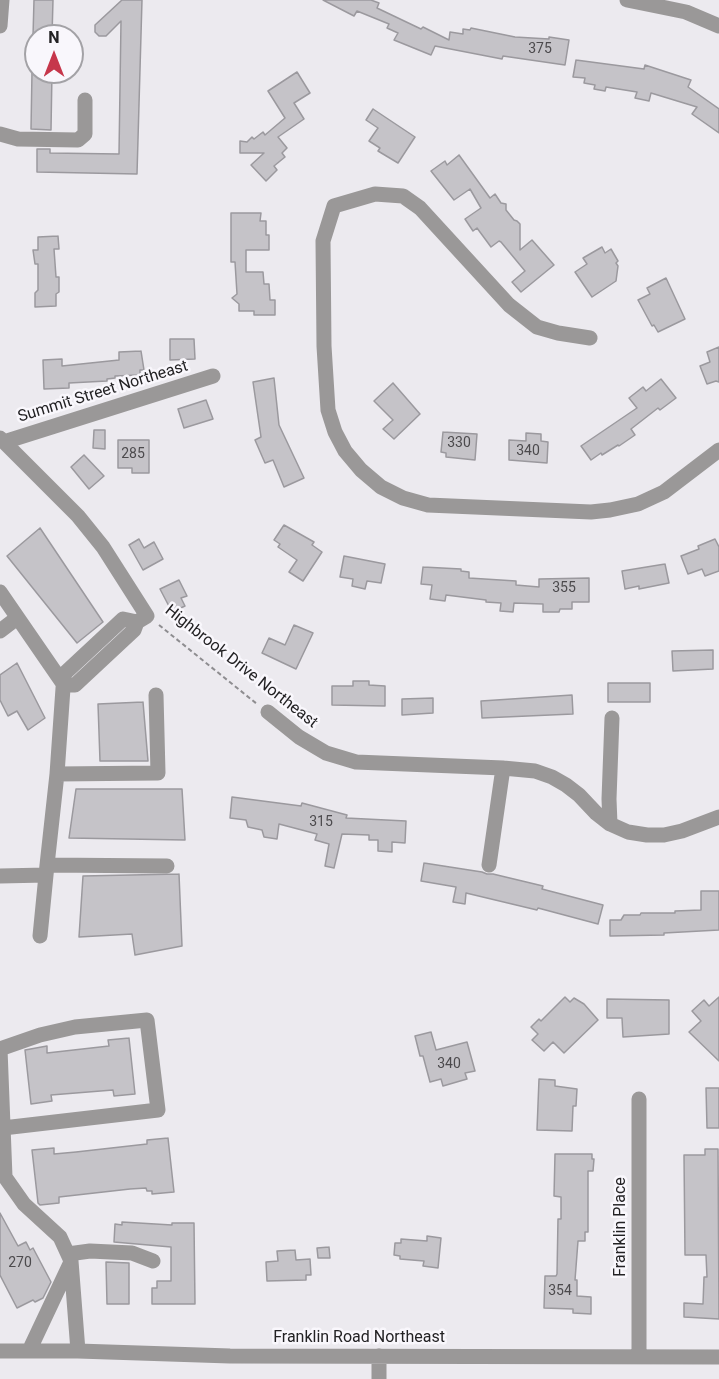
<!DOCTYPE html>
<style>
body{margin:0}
#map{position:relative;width:719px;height:1379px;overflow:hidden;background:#eceaef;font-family:Roboto,sans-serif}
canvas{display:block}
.north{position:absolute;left:24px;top:24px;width:60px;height:60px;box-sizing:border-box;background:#f9f7fc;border:2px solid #a3a2a6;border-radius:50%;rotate:0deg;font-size:16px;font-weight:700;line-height:24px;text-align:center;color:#232224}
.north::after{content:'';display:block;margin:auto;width:21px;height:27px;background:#c6364b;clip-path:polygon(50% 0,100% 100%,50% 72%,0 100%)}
</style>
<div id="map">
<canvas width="719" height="1379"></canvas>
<div class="north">N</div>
</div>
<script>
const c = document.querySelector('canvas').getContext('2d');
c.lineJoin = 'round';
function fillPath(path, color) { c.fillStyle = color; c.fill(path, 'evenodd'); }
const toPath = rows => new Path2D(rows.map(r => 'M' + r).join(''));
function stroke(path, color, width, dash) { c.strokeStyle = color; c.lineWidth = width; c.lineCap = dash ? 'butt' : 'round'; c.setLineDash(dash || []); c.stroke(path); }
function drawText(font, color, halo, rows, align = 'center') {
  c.font = font + ' Roboto,sans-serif'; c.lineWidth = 5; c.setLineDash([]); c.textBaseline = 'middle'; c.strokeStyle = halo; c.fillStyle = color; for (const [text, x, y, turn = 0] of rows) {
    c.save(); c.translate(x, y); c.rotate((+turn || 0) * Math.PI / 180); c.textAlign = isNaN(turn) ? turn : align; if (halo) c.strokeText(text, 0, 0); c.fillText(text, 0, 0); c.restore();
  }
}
const building = toPath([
 [34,0,53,0,52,36,33,36,34,0],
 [122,0,142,0,137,174,37,172,37,149,50,149,50,153,119,154,121,21,106,36,99,36,95,32,95,25,122,0],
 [323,0,371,0,379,3,377,8,421,29,423,27,449,40,450,32,463,34,463,29,470,30,471,28,515,37,549,39,549,37,569,40,565,65,503,56,502,59,435,46,431,55,394,40,398,33,387,28,389,24,357,11,354,16,323,0],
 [576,60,644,69,645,65,691,80,688,87,719,109,719,133,692,114,697,107,651,93,649,101,635,98,637,92,606,87,605,91,594,89,595,85,584,83,585,78,573,77,576,60],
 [32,72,52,72,51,130,31,129,32,72],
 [297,72,310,93,294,103,304,119,278,137,287,148,282,153,285,157,274,166,277,170,266,181,251,165,264,153,240,153,240,141,247,142,252,137,254,139,263,132,265,135,285,118,268,91,297,72],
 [373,109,415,137,398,163,378,151,380,148,369,141,378,128,366,120,373,109],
 [459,155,490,198,495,194,501,203,506,204,506,210,514,220,517,221,520,224,520,250,532,240,554,265,521,292,512,282,525,271,501,242,499,241,491,247,477,228,473,231,465,219,481,208,470,189,454,200,431,171,445,161,447,165,459,155],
 [231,213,261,213,260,221,266,221,266,235,269,235,269,250,246,250,246,272,263,272,264,284,269,284,270,300,275,300,275,315,254,315,254,311,239,311,239,304,232,298,237,294,235,262,231,262,231,213],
 [58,236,59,249,54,249,56,277,59,277,59,292,56,294,56,306,35,307,35,293,38,290,38,264,35,264,33,250,38,250,38,237,58,236],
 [602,247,605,253,611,249,618,261,616,263,618,266,616,281,592,297,575,272,587,264,583,258,602,247],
 [666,278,685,319,658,332,654,325,652,326,638,300,650,294,647,288,666,278],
 [170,339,194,339,195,359,170,360,170,339],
 [719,347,719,382,716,381,707,384,700,366,710,362,707,352,719,347],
 [141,351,144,370,140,370,140,375,115,376,115,378,107,379,107,381,69,383,69,388,44,389,43,360,62,359,62,366,119,360,119,352,141,351],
 [274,378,279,425,304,478,284,487,273,460,265,463,255,440,261,437,253,382,274,378],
 [661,379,676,398,660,410,658,408,631,429,635,435,619,446,618,445,602,455,601,453,591,460,581,446,637,408,629,398,643,387,646,391,661,379],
 [393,383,420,414,394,439,383,429,393,420,374,401,393,383],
 [206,400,213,419,184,428,178,409,206,400],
 [94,430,105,430,105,449,93,448,94,430],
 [443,432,477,434,475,460,446,457,446,453,441,452,443,432],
 [526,433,541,434,541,441,548,442,547,463,509,460,509,440,526,441,526,433],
 [118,440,149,440,149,473,132,473,132,468,118,468,118,440],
 [84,455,104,476,89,489,71,467,84,455],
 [284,525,314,542,312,545,322,552,303,581,289,572,297,560,278,547,280,544,274,540,284,525],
 [40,528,103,622,77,643,7,556,40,528],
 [139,539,144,548,154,542,163,559,143,570,129,545,139,539],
 [715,539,719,547,719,571,705,576,702,569,688,574,681,556,699,549,698,546,715,539],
 [344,556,385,564,381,583,367,581,365,589,352,586,353,579,340,577,344,556],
 [665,564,669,583,639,589,639,586,625,589,622,571,665,564],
 [423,567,461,569,461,571,469,572,469,578,516,581,516,585,539,587,539,579,589,578,589,602,572,602,572,609,560,609,559,612,543,612,543,604,514,603,513,612,500,611,501,603,486,602,486,600,446,595,445,601,430,599,432,585,421,584,423,567],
 [179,580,187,596,181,598,185,606,172,612,160,589,179,580],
 [294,625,313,633,296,669,262,653,269,638,285,645,294,625],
 [713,650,713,669,673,671,672,651,713,650],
 [17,663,45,718,28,730,17,711,8,716,0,700,0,675,17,663],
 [353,681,369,681,369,685,385,686,385,706,332,705,332,686,353,686,353,681],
 [608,683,650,683,650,702,608,702,608,683],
 [572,695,573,714,482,718,481,701,572,695],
 [433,698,433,713,402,715,402,699,433,698],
 [143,702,148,761,100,761,98,704,143,702],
 [76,789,182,789,185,840,69,838,76,789],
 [232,797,301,806,302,803,347,815,346,818,406,821,405,843,392,842,392,852,378,851,378,840,369,840,369,835,342,834,334,868,325,866,329,844,315,840,317,834,279,824,277,839,264,837,262,830,248,827,246,820,230,818,232,797],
 [424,863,482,872,487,874,493,874,543,886,542,889,603,905,598,924,538,908,537,910,466,893,465,904,453,902,456,887,421,881,424,863],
 [179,874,182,946,135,955,132,934,79,937,83,876,179,874],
 [701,891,719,891,719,930,664,933,664,935,610,936,610,920,621,920,624,915,640,915,641,913,675,913,675,911,701,910,701,891],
 [565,997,570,1002,574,998,584,1004,598,1020,564,1053,553,1042,544,1051,532,1040,538,1034,531,1027,539,1019,541,1021,565,997],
 [719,997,719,1061,689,1032,701,1021,692,1011,704,1000,709,1006,719,997],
 [607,999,669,1000,669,1034,623,1037,622,1018,607,1018,607,999],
 [431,1032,436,1050,467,1042,475,1071,465,1073,467,1079,443,1086,441,1079,430,1082,423,1056,420,1056,415,1036,431,1032],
 [129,1038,135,1094,114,1096,113,1090,51,1095,52,1101,31,1104,25,1050,47,1046,47,1053,109,1046,108,1040,129,1038],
 [539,1079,555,1080,555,1086,577,1089,576,1106,573,1106,572,1131,537,1130,539,1079],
 [706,1088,719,1088,719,1128,707,1128,706,1088],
 [168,1138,174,1192,152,1194,152,1191,147,1191,146,1188,130,1189,59,1197,59,1203,40,1205,38,1203,32,1150,54,1148,54,1154,76,1152,147,1144,147,1140,168,1138],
 [705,1149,718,1149,719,1319,684,1317,684,1303,703,1304,704,1277,707,1277,706,1255,685,1255,684,1155,705,1155,705,1149],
 [555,1154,592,1154,592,1159,594,1159,593,1171,588,1171,588,1232,585,1232,585,1241,578,1241,575,1280,577,1280,577,1296,591,1297,591,1314,573,1313,573,1309,544,1308,545,1276,556,1276,557,1274,558,1219,561,1219,561,1197,554,1196,555,1154],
 [0,1213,18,1246,26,1242,30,1250,33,1248,51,1282,43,1298,35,1302,33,1300,17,1308,0,1275,0,1213],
 [122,1222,172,1225,172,1223,194,1223,195,1304,152,1304,152,1288,157,1288,157,1281,171,1281,171,1247,114,1242,115,1224,122,1225,122,1222],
 [427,1236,441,1238,438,1268,423,1266,424,1261,400,1259,400,1256,394,1255,395,1243,401,1243,401,1239,427,1241,427,1236],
 [329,1247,330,1258,318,1258,317,1248,329,1247],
 [295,1250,296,1260,310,1259,311,1275,306,1275,306,1280,267,1281,266,1262,278,1261,277,1251,295,1250],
 [106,1262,129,1263,129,1304,107,1304,106,1262]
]);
fillPath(building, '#c5c3c8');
stroke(building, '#9b999e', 1.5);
stroke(toPath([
 [159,625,257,704]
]), '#8e8d90', 2, [4.5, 3]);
stroke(toPath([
 [627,0,686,12,719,26],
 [0,26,2,0],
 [0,134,18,139,78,140,85,134,85,100],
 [590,338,558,333,537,327,509,305,420,208,403,196,375,194,334,206,323,241,324,346,328,410,335,432,345,451,361,470,381,487,403,498,428,505,591,512,610,510,638,504,664,492,719,450],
 [0,438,78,516,103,547,147,616,137,622,123,619,64,674,57,774,158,773,156,695],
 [4,442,213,376],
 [0,592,64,685],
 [0,631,17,618],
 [64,685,75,685,134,630,137,622],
 [268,712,299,737,326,753,356,762,503,768,535,771,552,777,566,785,579,795,596,813,610,824,628,832,647,835,664,835,682,831,719,817],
 [57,774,47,865,167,866],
 [610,824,609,799,612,718],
 [489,865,503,768],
 [0,876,46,875],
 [40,936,47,865],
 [639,1099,639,1356],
 [3,1128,158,1110,147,1020,75,1027,40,1035,0,1049,5,1177,24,1204,60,1237,71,1261,78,1351],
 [68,1254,90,1251,132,1253,153,1261],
 [0,1351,78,1351,230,1356,719,1357],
 [29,1351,70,1264],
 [379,1379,379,1356]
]), '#9a9898', 15);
drawText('14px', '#4c4a4d', null, [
 ["375",540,49],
 ["330",459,443],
 ["340",528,451],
 ["285",133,454],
 ["355",564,588],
 ["315",321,822],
 ["340",449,1064],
 ["270",20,1263],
 ["354",560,1291]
]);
drawText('16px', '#232224', '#f9f7fc', [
 ["Summit Street Northeast",103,392,-17],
 ["Highbrook Drive Northeast",241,667,38],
 ["Franklin Place",621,1227,-90],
 ["Franklin Road Northeast",359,1338]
]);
</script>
